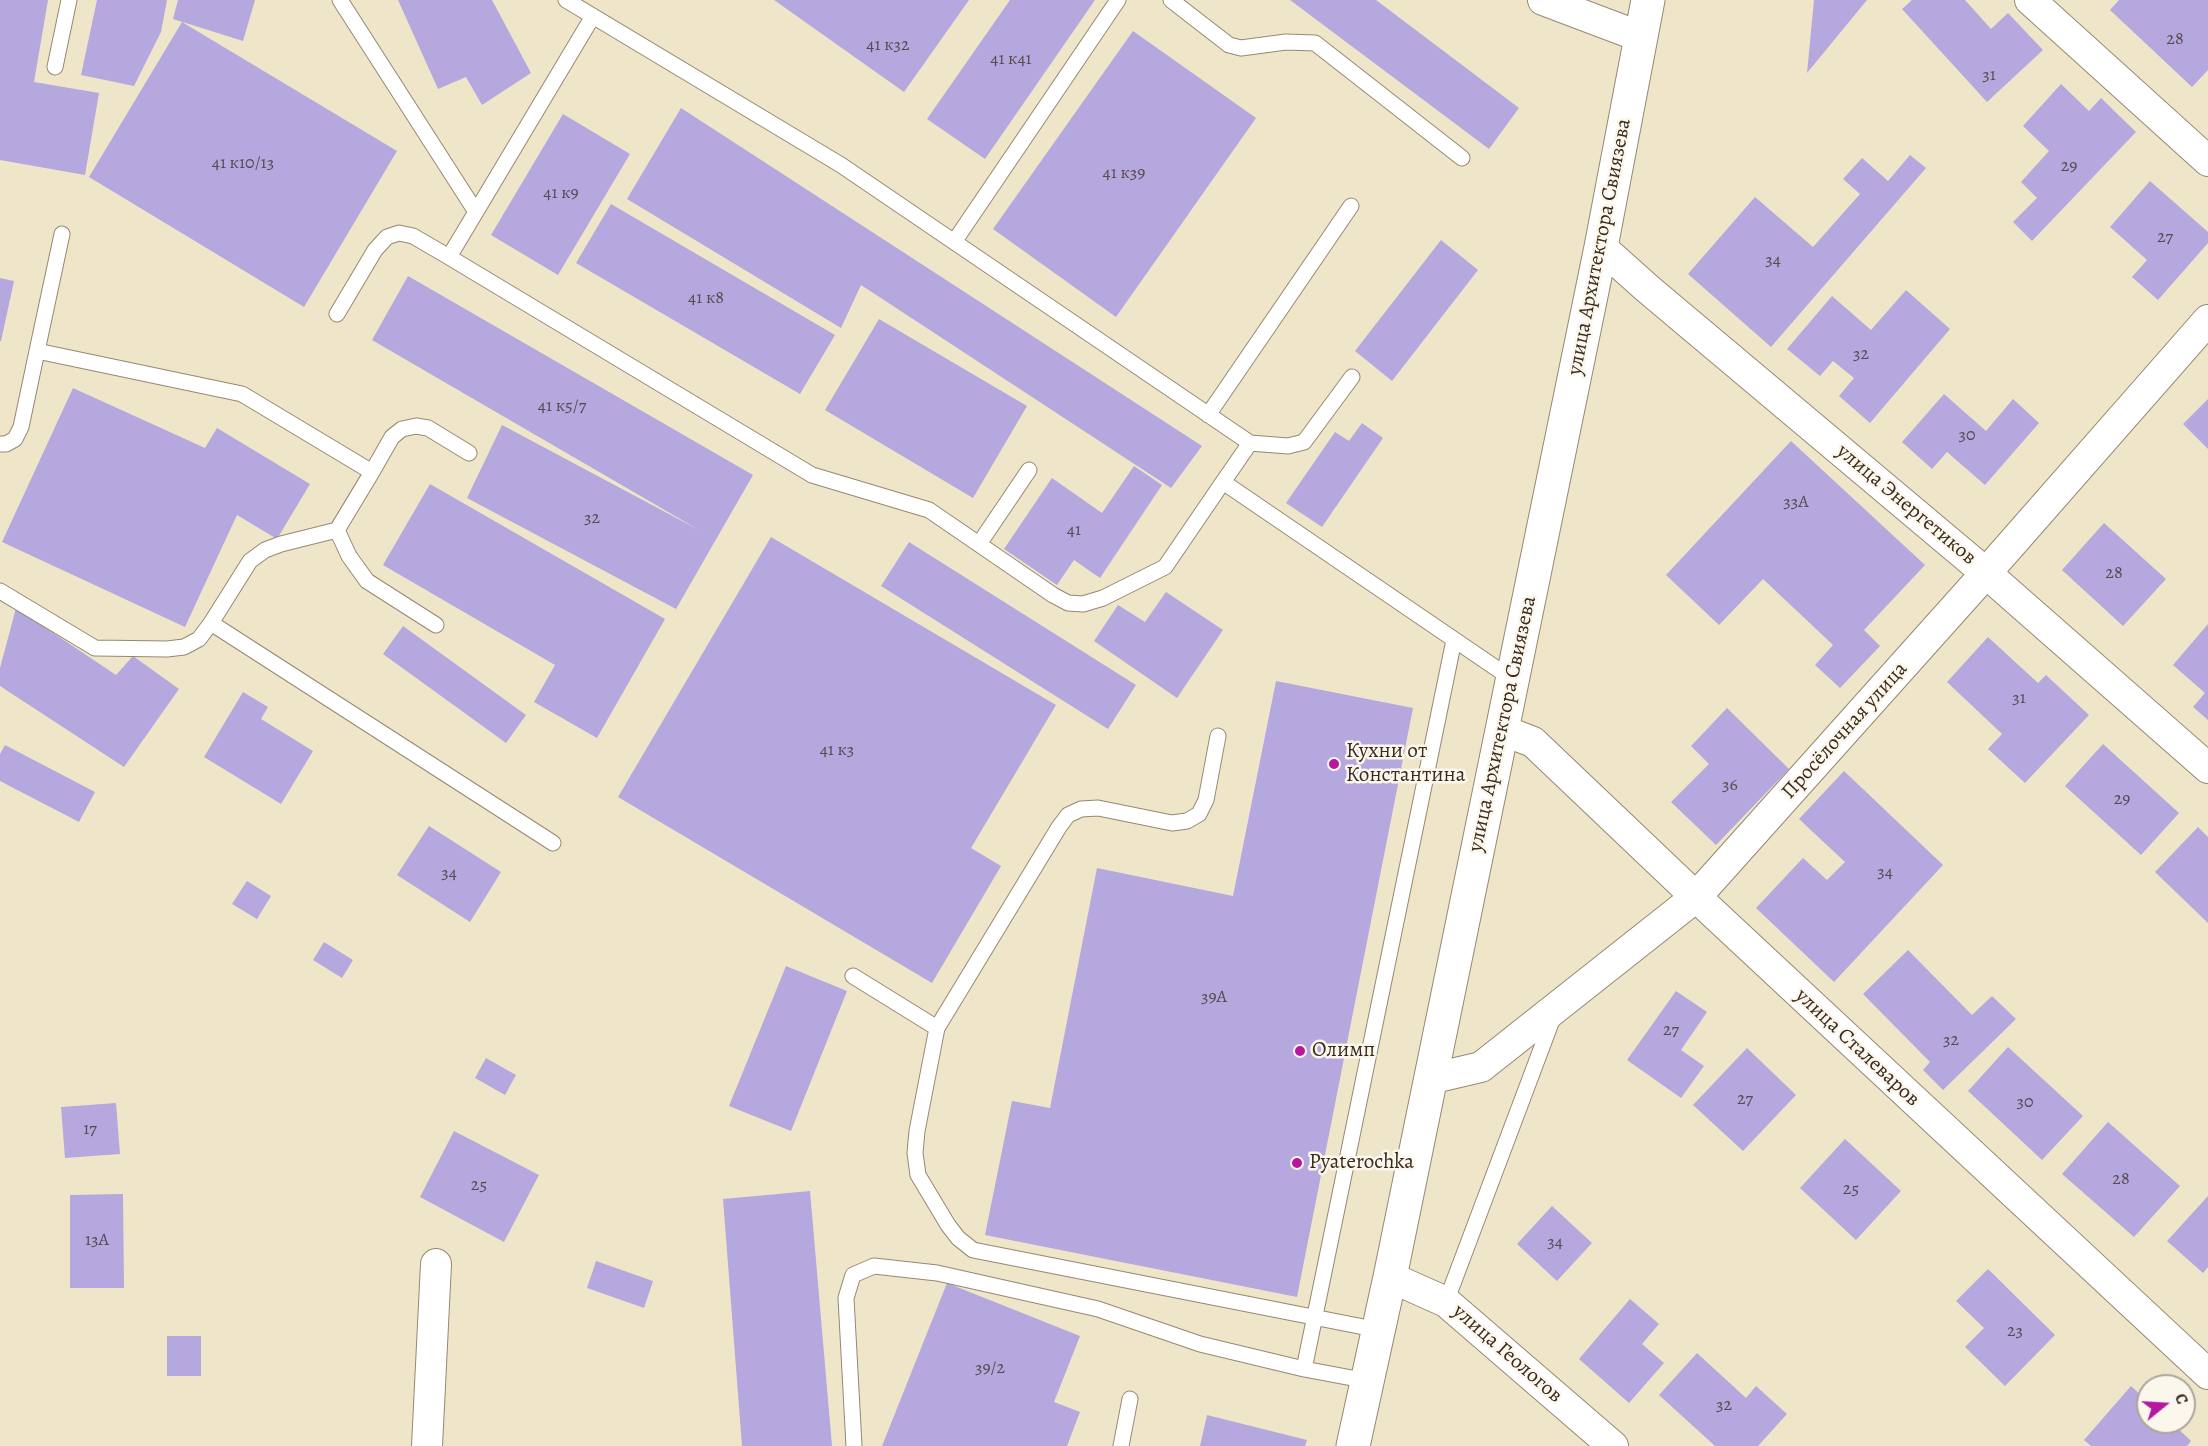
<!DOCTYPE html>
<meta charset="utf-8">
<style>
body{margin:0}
#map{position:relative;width:2208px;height:1446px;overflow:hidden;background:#efe6c9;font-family:Alegreya,serif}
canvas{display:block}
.north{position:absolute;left:2136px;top:1374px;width:60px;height:60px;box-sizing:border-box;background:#fbf7ec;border:2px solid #aea59a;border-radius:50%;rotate:72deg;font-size:16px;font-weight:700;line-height:24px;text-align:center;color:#3b2a1e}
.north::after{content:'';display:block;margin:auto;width:21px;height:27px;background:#b5179e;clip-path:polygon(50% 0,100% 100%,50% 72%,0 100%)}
</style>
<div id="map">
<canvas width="2208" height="1446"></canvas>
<div class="north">С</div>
</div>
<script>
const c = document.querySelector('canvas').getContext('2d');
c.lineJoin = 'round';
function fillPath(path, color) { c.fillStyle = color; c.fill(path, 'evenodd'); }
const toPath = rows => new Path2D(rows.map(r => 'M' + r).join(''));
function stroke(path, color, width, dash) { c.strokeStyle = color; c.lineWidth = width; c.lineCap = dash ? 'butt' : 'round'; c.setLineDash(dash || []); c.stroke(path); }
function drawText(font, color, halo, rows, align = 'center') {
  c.font = font + ' Alegreya,serif'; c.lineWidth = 5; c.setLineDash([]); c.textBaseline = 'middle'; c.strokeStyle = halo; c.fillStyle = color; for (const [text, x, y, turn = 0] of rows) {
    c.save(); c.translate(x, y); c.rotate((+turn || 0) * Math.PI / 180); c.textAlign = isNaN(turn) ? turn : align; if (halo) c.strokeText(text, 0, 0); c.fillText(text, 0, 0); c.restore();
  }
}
fillPath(toPath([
 [0,0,48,0,34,82,99,93,85,175,0,160],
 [97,0,167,0,161,32,134,86,81,75],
 [178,0,255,0,243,41,173,19],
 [398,0,492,0,531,73,482,105,466,77,438,89],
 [774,0,969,0,904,92],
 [1010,0,1095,0,985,159,927,119],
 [1290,0,1376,0,1519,108,1489,149],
 [1814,0,1867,0,1807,73],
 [1912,0,1965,0,1991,29,2008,13,2043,50,1987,102,1902,9],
 [2119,0,2208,0,2208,70,2192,87,2110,10],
 [182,22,397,151,304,307,89,177],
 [1133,31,1256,118,1116,317,993,229],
 [2061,84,2089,111,2101,98,2136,132,2032,241,2013,222,2037,198,2021,182,2049,151,2023,126],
 [681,108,1202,446,1171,488,861,285,841,328,627,199],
 [563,114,630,154,558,275,491,235],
 [1910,155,1926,168,1771,347,1688,274,1755,197,1813,247,1860,194,1843,179,1862,158,1888,181],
 [2150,181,2208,232,2208,243,2158,300,2132,277,2147,260,2110,227],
 [611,204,835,335,800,394,576,263],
 [1441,240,1478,270,1392,381,1355,351],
 [408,276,753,475,676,609,467,498,502,425,699,530,372,340],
 [0,278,14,281,1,341,0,341],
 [1906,290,1950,329,1870,423,1839,396,1854,378,1833,361,1820,376,1787,349,1832,296,1871,330],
 [879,319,1027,406,973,498,825,410],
 [73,388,205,448,217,428,310,484,277,539,237,515,185,627,2,542],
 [1944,394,1986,431,2013,399,2039,423,1985,485,1947,452,1932,469,1902,442],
 [2208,399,2208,449,2183,424],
 [1362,423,1383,438,1322,527,1286,503,1335,432,1349,441],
 [1791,441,1925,565,1864,630,1880,646,1840,688,1815,665,1833,645,1763,579,1719,625,1666,575],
 [1134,466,1162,485,1100,578,1074,560,1057,585,1004,549,1052,478,1102,513],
 [430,484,665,619,597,738,534,702,555,665,383,565],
 [2104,523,2166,579,2123,626,2062,570],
 [771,537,1056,705,971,848,1001,866,932,983,618,797],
 [909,542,1136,685,1108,729,881,586],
 [1166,592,1223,630,1177,698,1094,641,1118,605,1145,622],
 [16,608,116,675,133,656,179,689,124,767,0,686,0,668],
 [2208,624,2208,720,2193,707,2205,693,2173,665],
 [403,626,526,715,506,743,383,654],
 [1988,637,2038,683,2046,675,2089,715,2025,783,1988,749,2002,734,1947,682],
 [1276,681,1413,708,1297,1297,985,1235,1012,1101,1050,1108,1097,868,1233,896],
 [243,692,268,707,261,719,313,751,281,804,204,757],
 [1727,708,1789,769,1716,845,1671,802,1709,764,1691,746],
 [2103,744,2179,813,2141,855,2065,786],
 [5,745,95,792,79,822,0,781,0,754],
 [1844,771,1943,865,1834,982,1756,908,1803,858,1827,880,1845,862,1799,819],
 [429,826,501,872,470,922,397,875],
 [2198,827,2208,837,2208,923,2155,872],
 [247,881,271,896,257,919,232,904],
 [324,942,353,960,342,978,313,960],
 [1908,950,1972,1015,1992,996,2016,1019,1943,1090,1923,1070,1930,1062,1863,994],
 [786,966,847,991,791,1131,729,1106],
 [1676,991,1707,1012,1681,1050,1704,1066,1681,1098,1627,1060],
 [2008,1047,2083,1116,2042,1160,1968,1091],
 [1747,1048,1796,1095,1743,1151,1693,1105],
 [486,1058,516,1075,505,1095,475,1078],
 [116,1103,120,1154,65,1158,61,1107],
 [2108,1122,2180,1186,2134,1237,2062,1174],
 [454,1131,539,1175,504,1242,420,1197],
 [1845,1139,1901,1191,1856,1240,1800,1188],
 [810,1191,832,1446,742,1446,723,1199],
 [123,1194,124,1288,70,1288,70,1195],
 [2208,1196,2208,1267,2203,1273,2167,1241],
 [1552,1206,1592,1243,1557,1281,1517,1244],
 [596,1261,653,1281,644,1308,587,1288],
 [1988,1269,2055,1335,2005,1386,1965,1347,1984,1328,1956,1301],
 [947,1283,1080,1336,1054,1402,1080,1412,1067,1446,882,1446],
 [1630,1299,1659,1324,1642,1344,1664,1363,1629,1403,1579,1359],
 [167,1336,201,1336,201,1376,167,1376],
 [1697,1353,1746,1398,1756,1386,1787,1414,1758,1446,1715,1446,1659,1395],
 [2131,1386,2148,1402,2148,1422,2171,1422,2191,1441,2187,1446,2091,1446,2084,1440],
 [1207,1415,1307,1440,1305,1446,1200,1446]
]), '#b4a8de');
const service = toPath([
 [340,0,476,212],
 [566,0,841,165,1250,443,1223,482,1512,679],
 [1171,0,1229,45,1241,48,1286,42,1315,43,1462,158],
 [593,16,449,257,812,475,929,510,1053,595,1068,603,1083,604,1103,598,1165,567,1223,482],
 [55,67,69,0],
 [954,242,1118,0],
 [337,314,375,250,387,237,399,233,413,236,449,257],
 [37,351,62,234],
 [1208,415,1351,206],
 [1250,443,1288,446,1304,442,1352,377],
 [0,444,6,444,15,439,21,427,37,351,242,394,372,472,337,530,349,556,367,581,436,625],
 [372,472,392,437,402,429,416,426,428,428,469,453],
 [979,544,1029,470],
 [0,591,95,648,167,649,184,647,199,639,211,623,250,561,265,550,281,544,337,530],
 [211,623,553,843],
 [1218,736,1206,800,1199,814,1187,821,1172,823,1098,808,1081,809,1068,815,1059,827,937,1028,917,1131,915,1153,918,1175,948,1225,958,1238,973,1250,1379,1330],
 [853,976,937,1028],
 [1446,1302,1554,1015],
 [1368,1381,1304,1369,1454,640],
 [854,1446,846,1298,853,1275,874,1266,937,1273,1098,1309,1200,1344,1304,1369],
 [1121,1446,1130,1399]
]);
const minor = toPath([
 [1543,0,1641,37],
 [2030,0,2208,161],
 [1601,247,1648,289,1986,573,2208,768],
 [1502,730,1533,742,1696,897,2208,1374],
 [1430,1079,1481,1067,1696,897,1986,573,2208,320],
 [1390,1277,1446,1302,1613,1446],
 [427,1446,436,1264]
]);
const secondary = toPath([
 [1353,1446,1390,1277,1601,247,1648,0]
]);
stroke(service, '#958874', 17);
stroke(minor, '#958874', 32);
stroke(secondary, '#958874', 35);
stroke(service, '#fff', 15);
stroke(minor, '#fff', 30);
stroke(secondary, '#fff', 33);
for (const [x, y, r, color] of [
 [1334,764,6,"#b5179e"],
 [1300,1051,6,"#b5179e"],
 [1297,1163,6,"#b5179e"]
]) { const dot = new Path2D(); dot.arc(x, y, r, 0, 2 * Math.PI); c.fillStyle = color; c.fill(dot); stroke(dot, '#fbf7ec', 2); }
drawText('18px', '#594a4e', null, [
 ["28",2175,40],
 ["41 к32",888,46],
 ["41 к41",1011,60],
 ["31",1989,76],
 ["41 к10/13",243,164],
 ["29",2069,167],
 ["41 к39",1124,174],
 ["41 к9",561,194],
 ["27",2165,238],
 ["34",1773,261],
 ["41 к8",706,299],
 ["32",1861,355],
 ["41 к5/7",562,407],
 ["30",1967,436],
 ["33А",1796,503],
 ["32",592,519],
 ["41",1074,531],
 ["28",2114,574],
 ["31",2019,699],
 ["41 к3",837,751],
 ["36",1730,786],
 ["29",2122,800],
 ["34",1885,873],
 ["34",449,874],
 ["39А",1214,998],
 ["27",1671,1031],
 ["32",1951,1041],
 ["27",1745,1100],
 ["30",2025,1103],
 ["17",90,1130],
 ["28",2121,1180],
 ["25",479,1186],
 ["25",1851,1190],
 ["13А",97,1241],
 ["34",1555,1243],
 ["23",2015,1332],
 ["39/2",990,1369],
 ["32",1724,1406]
]);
drawText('21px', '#3b2a1e', '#fbf7ec', [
 ["улица Архитектора Свиязева",1600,247,-79],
 ["улица Энергетиков",1906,505,40],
 ["улица Архитектора Свиязева",1503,724,-78],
 ["Просёлочная улица",1845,731,-48],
 ["улица Сталеваров",1857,1048,43],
 ["улица Геологов",1507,1354,41]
]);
drawText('21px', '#3b2a1e', '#fbf7ec', [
 ["Кухни от",1346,752],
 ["Константина",1346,776],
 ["Олимп",1312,1051],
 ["Pyaterochka",1309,1163]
], 'left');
</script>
